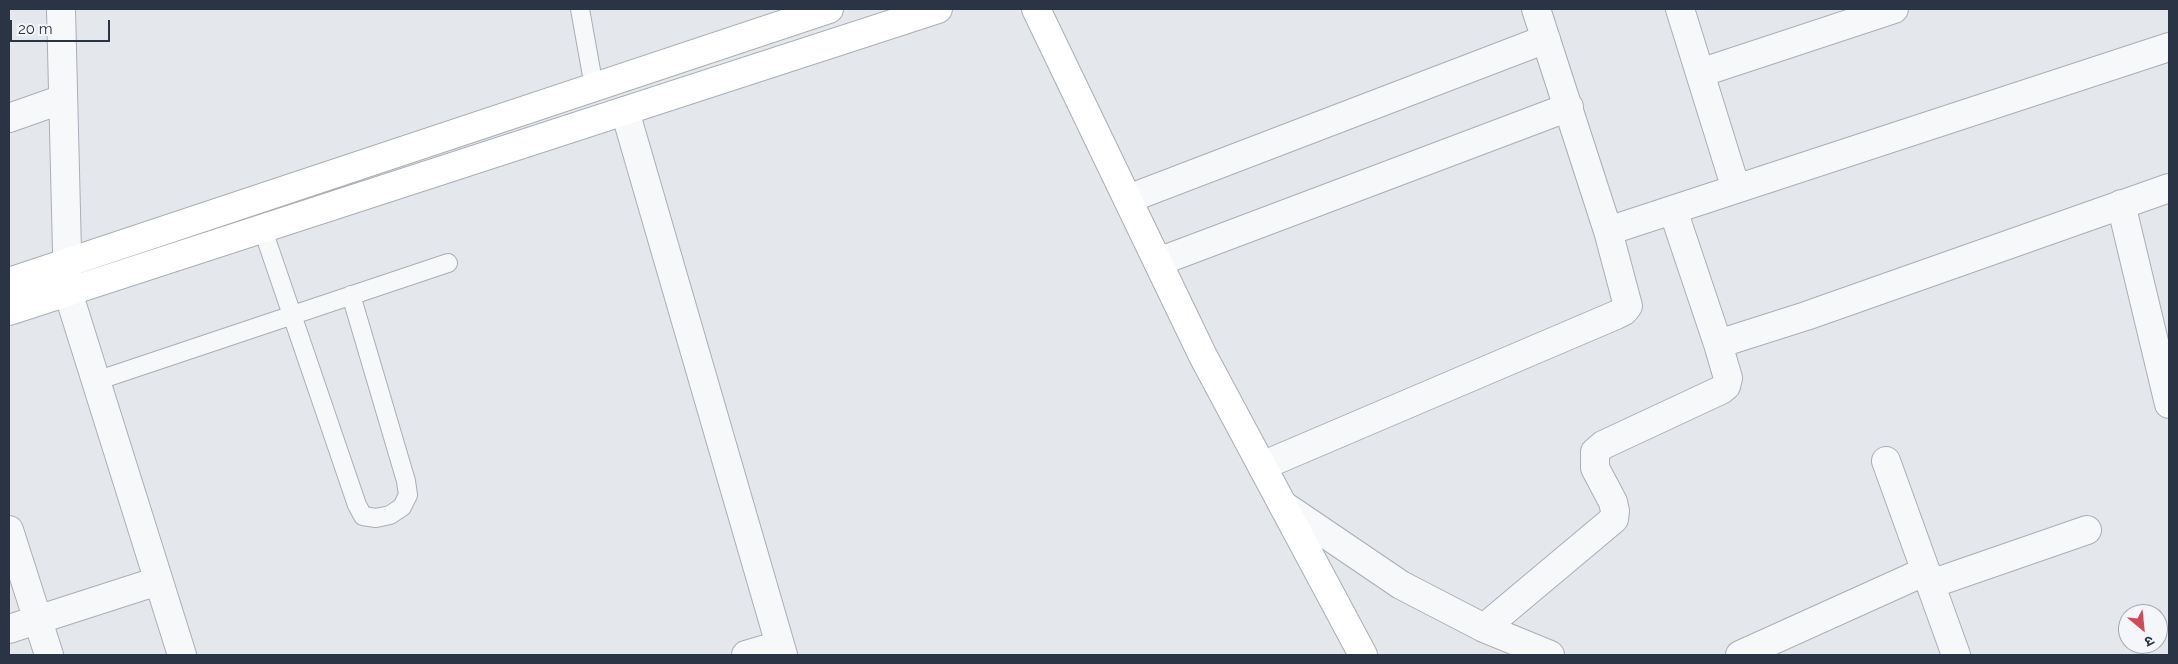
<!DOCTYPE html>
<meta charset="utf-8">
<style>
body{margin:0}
#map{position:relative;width:2178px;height:664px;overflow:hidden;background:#e4e7ec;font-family:Raleway,"Noto Sans Devanagari",sans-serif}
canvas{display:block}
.frame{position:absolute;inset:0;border:10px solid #2b3445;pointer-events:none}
.north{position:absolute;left:2118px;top:604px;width:50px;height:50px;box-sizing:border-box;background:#f4f6f9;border:1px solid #a4a8b1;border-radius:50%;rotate:152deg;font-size:14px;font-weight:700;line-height:20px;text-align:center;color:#2b3445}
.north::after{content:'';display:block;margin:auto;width:18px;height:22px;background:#d1495b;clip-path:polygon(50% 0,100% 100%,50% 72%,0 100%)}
.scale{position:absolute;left:10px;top:20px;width:100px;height:22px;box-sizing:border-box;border:2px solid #2b3445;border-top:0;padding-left:6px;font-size:15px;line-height:18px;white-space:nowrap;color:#2b3445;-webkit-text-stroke:4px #f4f6f9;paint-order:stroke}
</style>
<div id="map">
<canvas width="2178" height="664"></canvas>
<div class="frame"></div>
<div class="north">उ</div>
<div class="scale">20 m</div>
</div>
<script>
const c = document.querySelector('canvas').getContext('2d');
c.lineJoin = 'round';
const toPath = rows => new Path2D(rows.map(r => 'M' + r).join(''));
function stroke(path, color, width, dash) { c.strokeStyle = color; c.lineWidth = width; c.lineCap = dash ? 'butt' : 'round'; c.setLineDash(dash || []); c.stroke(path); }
const lane = toPath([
 [580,9,594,87],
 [263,230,357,505,363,516,376,518,390,515,402,507,408,495,406,481,351,295],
 [96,381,448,263]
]);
const street = toPath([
 [61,9,68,292,182,655],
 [1680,9,1736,189],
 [1700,73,1894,9],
 [625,111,783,655],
 [9,118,63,99],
 [1128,199,1546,39],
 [2121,204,2169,404],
 [1673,210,1718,344,1806,316,2169,188],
 [1608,231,2169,47],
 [1158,262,1569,107],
 [1886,461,1956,655],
 [1262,466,1616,315,1624,311,1628,306,1608,231,1536,9],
 [1283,505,1401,585,1484,628,1550,655],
 [9,530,49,655],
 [1931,584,2087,530],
 [1484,628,1614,519,1615,511,1613,502,1595,468,1595,452,1603,445,1721,390,1726,386,1728,378,1718,344],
 [9,629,158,581],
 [746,655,780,645],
 [1740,655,1926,571]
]);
const secondary = toPath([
 [1036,9,1203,356,1363,655],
 [9,282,829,9],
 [9,311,938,9]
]);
stroke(lane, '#a9aeb7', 20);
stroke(street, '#a9aeb7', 30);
stroke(secondary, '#a9aeb7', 30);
stroke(lane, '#f7f8fa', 18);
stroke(street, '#f7f8fa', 28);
stroke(secondary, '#fff', 28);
</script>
